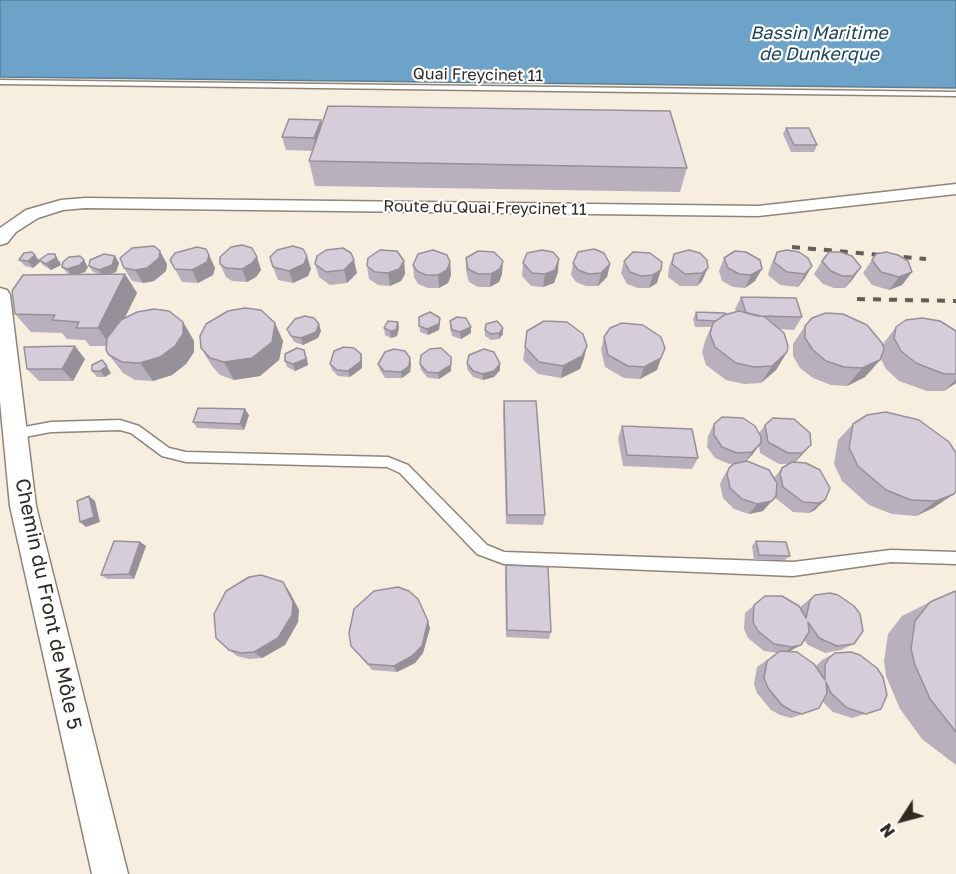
<!DOCTYPE html>
<meta charset="utf-8">
<style>
body{margin:0}
#map{position:relative;width:956px;height:874px;overflow:hidden;background:#f7eee0;font-family:"Golos Text",sans-serif}
canvas{display:block}
.north{position:absolute;left:872px;top:790px;width:60px;height:60px;-webkit-text-stroke:4px #fff;paint-order:stroke;rotate:234deg;font-size:16px;font-weight:700;line-height:24px;text-align:center;color:#2e2b25}
.north::after{content:'';display:block;margin:auto;width:21px;height:27px;background:#2e2b25;clip-path:polygon(50% 0,100% 100%,50% 72%,0 100%)}
</style>
<div id="map">
<canvas width="956" height="874"></canvas>
<div class="north">N</div>
</div>
<script>
const c = document.querySelector('canvas').getContext('2d');
c.lineJoin = 'round';
function fillPath(path, color) { c.fillStyle = color; c.fill(path, 'evenodd'); }
const toPath = rows => new Path2D(rows.map(r => 'M' + r).join(''));
function stroke(path, color, width, dash) { c.strokeStyle = color; c.lineWidth = width; c.lineCap = dash ? 'butt' : 'round'; c.setLineDash(dash || []); c.stroke(path); }
function drawText(font, color, halo, rows, align = 'center') {
  c.font = font + ' "Golos Text",sans-serif'; c.lineWidth = 4.5; c.setLineDash([]); c.textBaseline = 'middle'; c.strokeStyle = halo; c.fillStyle = color; for (const [text, x, y, turn = 0] of rows) {
    c.save(); c.translate(x, y); c.rotate((+turn || 0) * Math.PI / 180); c.textAlign = isNaN(turn) ? turn : align; if (halo) c.strokeText(text, 0, 0); c.fillText(text, 0, 0); c.restore();
  }
}
const water = toPath([
 [0,0,956,0,956,88,0,77,0,0]
]);
fillPath(water, '#6da3c8');
stroke(water, '#5a7f97', 1.5);
const lane = toPath([
 [0,80,956,92,956,96,0,84,0,80],
 [120,420,139,426,169,448,186,452,388,457,408,465,487,545,504,552,793,562,891,550,956,552,956,564,891,562,793,576,504,564,477,554,400,473,387,467,186,462,162,456,131,433,120,430,51,432,14,439,10,437,8,434,10,431,14,429,51,422,120,420]
]);
const street = toPath([
 [956,184,956,194,758,216,85,208,63,210,38,218,16,232,7,243,0,245,0,228,26,210,61,200,85,198,758,206,956,184],
 [0,288,7,290,10,295,36,506,128,874,92,874,10,506,0,401,0,288]
]);
stroke(lane, '#8e8578', 3);
stroke(street, '#8e8578', 3);
fillPath(lane, '#fff');
fillPath(street, '#fff');
stroke(toPath([
 [792,247,926,259],
 [857,299,956,301]
]), '#635e56', 4, [8, 8]);
fillPath(toPath([
 [322,125,687,168,680,192,315,186,309,161,313,151,286,150,282,137],
 [786,128,817,145,814,152,791,152,783,134],
 [735,251,755,281,745,288,733,287,722,281,719,271,724,258],
 [777,252,808,258,805,278,798,287,780,285,768,275,771,265],
 [650,253,657,283,649,288,638,288,627,284,621,273,624,261],
 [700,253,702,281,697,286,680,286,668,277,669,267,674,254],
 [876,254,912,272,902,285,889,290,872,285,863,273],
 [35,255,40,262,33,268,25,266,19,260],
 [209,255,215,268,213,275,198,283,182,282,170,260],
 [115,256,119,263,116,272,108,274,125,274,137,293,124,319,183,322,194,341,194,352,186,364,172,375,153,381,135,380,123,373,109,355,106,346,90,346,85,340,67,339,62,333,31,332,15,314,69,275,67,273,62,267,88,267,85,272,76,275,99,274,93,272,89,266],
 [257,257,261,270,256,277,247,282,232,281,226,277,220,264],
 [466,258,502,274,499,282,490,287,478,287,469,282,466,271],
 [39,260,60,261,61,265,51,270,44,266],
 [404,261,405,274,401,281,390,286,378,285,369,279,367,266],
 [822,261,861,267,852,280,845,288,834,288,823,284,814,274],
 [450,262,451,275,448,283,439,288,428,288,418,284,414,277,413,265],
 [523,263,558,272,554,283,543,287,531,286,522,276],
 [573,263,610,264,607,277,598,286,586,286,576,282,571,275],
 [167,264,166,271,154,281,143,283,132,281,124,268],
 [315,264,357,273,347,283,330,285,319,277],
 [273,267,311,269,308,276,293,283,278,280],
 [741,297,802,317,794,330,779,329,787,352,776,370,761,383,744,384,726,380,706,365,702,352,705,341,711,327,695,327,693,319,696,312,726,314,736,312,735,309],
 [419,317,440,324,439,330,428,335,420,332],
 [450,321,471,327,471,333,461,339,452,336,450,328],
 [398,322,399,328,397,336,391,338,385,335,384,328],
 [805,326,883,344,896,327,956,331,956,383,944,391,927,391,899,381,886,369,881,359,865,377,847,386,831,385,813,378,800,368,793,356,793,344],
 [503,328,503,334,499,339,491,340,485,336,485,330],
 [287,329,321,331,318,338,303,345,294,342],
 [604,337,661,358,657,370,640,379,624,378,605,367,601,350],
 [283,341,279,360,260,376,234,380,220,375,212,366,201,348],
 [587,346,584,358,580,369,561,378,538,374,523,360,525,347],
 [361,354,362,360,362,368,350,377,338,376,332,370,330,364],
 [307,356,308,365,295,371,287,367,285,361],
 [451,357,451,371,439,379,428,378,421,370,420,364],
 [85,359,73,381,39,381,27,369],
 [467,363,500,370,494,377,483,380,473,377,467,369],
 [378,364,411,364,410,372,402,378,385,378,380,370],
 [107,366,111,373,105,377,97,377,92,371],
 [504,401,545,515,543,525,506,524,503,413],
 [249,415,244,430,197,428,193,422],
 [714,424,759,433,765,425,810,433,801,456,795,462,830,488,815,510,809,513,793,512,774,497,763,511,749,514,734,509,723,498,720,485,722,479,729,468,736,463,729,464,715,458,707,447,708,436],
 [759,446,760,453,779,464,789,464,782,468,774,478,746,461],
 [853,424,954,494,933,508,916,516,892,514,869,505,842,481,834,464,838,440],
 [622,426,698,458,692,469,623,466,618,438],
 [756,541,790,556,785,560,754,560,752,546],
 [140,542,146,546,134,579,107,579,101,575],
 [506,565,551,632,549,639,506,637,505,574],
 [289,591,299,610,298,622,285,645,262,658,249,659,237,656,229,650],
 [956,591,956,765,922,739,900,709,886,676,884,661,888,634,902,616,930,602],
 [815,595,854,644,841,650,825,653,808,645,804,640,801,645,788,652,816,666,822,660,835,653,881,709,852,718,833,712,823,702,819,708,791,718,780,715,771,710,757,693,754,684,757,667,777,653,764,651,748,638,744,629,745,613,765,596,800,607],
 [430,628,423,653,415,663,397,672,372,670,356,652,351,646]
]), '#b8b0bc');
fillPath(toPath([
 [321,120,323,133,317,151,314,138],
 [160,251,167,264,166,271,154,281,143,283,135,270],
 [55,254,61,265,51,270,46,264],
 [35,255,40,262,33,268,28,261],
 [209,255,215,268,213,275,198,283,192,270],
 [115,256,119,263,116,272,103,276,99,270],
 [307,256,311,269,308,276,293,283,289,271],
 [257,257,261,270,256,277,247,282,242,269],
 [559,259,558,272,554,283,543,287,545,274],
 [84,260,88,267,85,272,72,276,67,269],
 [354,260,357,273,347,283,344,270],
 [404,261,405,274,401,281,390,286,388,273],
 [503,261,502,274,499,282,490,287,491,274],
 [450,262,451,275,448,283,439,288,438,275],
 [610,264,607,277,598,286,601,273],
 [812,266,805,278,798,287,805,274],
 [861,267,852,280,845,288,853,276],
 [708,268,702,281,697,286,702,273],
 [762,269,755,281,745,288,751,275],
 [661,270,657,283,649,288,653,275],
 [912,272,902,285,889,290,899,277],
 [125,274,137,293,111,346,98,328],
 [440,318,439,330,428,335,427,329],
 [183,322,194,341,194,352,186,364,172,375,153,381,140,363],
 [398,322,399,328,397,336,391,338,390,331],
 [275,323,283,341,279,360,260,376,234,380,224,362],
 [319,324,321,331,318,338,303,345,301,338],
 [471,327,471,333,461,339,460,332],
 [503,328,503,334,499,339,499,333],
 [75,346,85,359,73,381,62,369],
 [587,346,584,358,580,369,561,378,563,366],
 [304,350,308,365,295,371,293,364],
 [787,352,776,370,761,383,772,366],
 [361,354,362,360,362,368,350,377,348,371],
 [451,357,451,371,439,379,438,373],
 [410,358,411,364,410,372,402,378,401,372],
 [661,358,657,370,640,379,644,367],
 [102,360,111,373,105,377,100,371],
 [880,360,865,377,847,386,862,368],
 [500,364,500,370,494,377,483,380,483,374],
 [956,379,956,383,944,391],
 [245,409,249,415,244,430,240,424],
 [761,443,753,454,744,463,752,452],
 [811,445,801,456,793,464,802,453],
 [954,494,933,508,916,516,936,501],
 [89,496,95,501,100,522,86,527,80,522],
 [825,500,815,510,809,513,819,503],
 [772,501,763,511,749,514,757,504],
 [140,542,146,546,134,579,129,574],
 [283,582,289,591,299,610,298,622,285,645,262,658,254,652],
 [428,621,430,628,423,653,415,663,397,672,394,666],
 [801,645,790,651,782,654,792,647]
]), '#969099');
const building = toPath([
 [328,106,670,111,687,168,309,161,328,106],
 [289,119,321,120,314,138,282,137,289,119],
 [786,128,809,128,817,145,794,145,786,128],
 [242,245,252,248,257,257,251,264,242,269,226,268,220,264,220,257,231,247,242,245],
 [154,246,160,251,159,258,147,268,135,270,124,268,120,258,132,248,154,246],
 [293,246,303,249,307,256,304,264,289,271,273,267,270,257,277,250,293,246],
 [197,247,206,249,209,255,207,262,192,270,175,269,170,260,175,253,197,247],
 [343,248,351,253,354,260,344,270,326,272,315,264,317,256,326,250,343,248],
 [594,249,604,253,610,264,601,273,589,274,578,270,573,263,578,252,594,249],
 [380,250,397,251,404,261,399,269,388,273,375,272,367,266,368,258,380,250],
 [433,250,447,255,450,262,447,270,438,275,426,275,417,271,413,265,418,254,433,250],
 [542,250,553,252,559,259,555,270,545,274,532,273,523,263,527,253,542,250],
 [689,250,700,253,707,260,708,268,702,273,685,274,672,264,674,254,689,250],
 [787,250,799,252,808,258,812,266,805,274,787,272,774,262,777,252,787,250],
 [478,251,494,252,503,261,500,269,491,274,478,274,468,269,466,258,478,251],
 [735,251,746,252,760,260,762,269,751,275,739,274,728,268,724,258,735,251],
 [32,252,35,255,28,261,19,260,24,253,32,252],
 [633,252,650,253,662,262,661,270,653,275,641,276,630,272,624,261,633,252],
 [829,252,840,252,852,256,861,267,853,276,842,276,831,271,822,261,829,252],
 [886,252,898,255,908,261,912,272,899,277,881,272,872,260,876,254,886,252],
 [48,254,55,254,56,258,46,264,39,260,48,254],
 [104,254,115,256,112,265,99,270,89,266,90,260,104,254],
 [80,256,84,260,80,265,67,269,62,267,63,262,69,257,80,256],
 [125,274,98,328,76,328,79,322,52,320,55,315,15,314,12,291,23,275,125,274],
 [741,297,796,298,802,317,758,316,746,313,741,297],
 [245,308,261,310,275,323,272,342,252,358,224,362,210,358,201,348,200,336,206,324,228,311,245,308],
 [154,309,169,311,183,322,183,334,175,346,160,357,140,363,122,362,109,355,106,350,107,338,121,320,137,312,154,309],
 [739,311,765,317,784,333,788,346,787,352,772,366,754,367,736,363,715,347,710,334,713,323,724,315,739,311],
 [430,312,440,318,439,324,427,329,419,326,419,317,430,312],
 [696,312,725,313,726,314,716,321,697,320,696,312],
 [826,313,843,314,867,325,882,343,884,349,880,360,862,368,844,367,826,361,813,350,805,338,805,326,812,318,826,313],
 [305,316,314,318,319,324,316,332,301,338,291,336,287,329,295,319,305,316],
 [457,317,466,318,471,327,460,332,452,330,450,321,457,317],
 [922,318,940,321,956,331,956,374,944,374,916,363,901,351,894,338,896,327,906,320,922,318],
 [388,321,398,322,396,330,390,331,384,328,388,321],
 [497,321,503,328,499,333,491,334,485,330,486,324,497,321],
 [544,321,567,322,583,334,587,346,582,356,563,366,539,362,525,347,527,331,544,321],
 [622,323,643,325,661,337,665,348,661,358,644,367,628,366,608,355,604,337,610,328,622,323],
 [75,346,62,369,27,369,24,347,75,346],
 [344,347,354,348,361,354,361,361,348,371,337,370,330,364,334,351,344,347],
 [297,348,304,350,306,359,293,364,285,361,285,354,297,348],
 [441,348,451,357,451,365,438,373,427,372,420,364,421,355,430,349,441,348],
 [394,349,405,351,410,358,409,366,401,372,384,371,378,364,385,352,394,349],
 [484,349,494,352,500,364,494,371,483,374,473,371,467,363,469,355,484,349],
 [102,360,107,366,100,371,92,371,92,365,102,360],
 [504,401,536,401,545,515,507,515,504,401],
 [198,408,245,409,240,424,193,422,198,408],
 [886,412,919,420,949,442,956,453,956,491,954,494,936,501,911,500,886,490,858,466,849,448,853,424,867,415,886,412],
 [722,417,743,418,755,426,761,437,761,443,752,452,737,453,722,447,714,435,714,424,722,417],
 [773,418,794,419,810,433,811,445,802,453,788,453,768,442,765,425,773,418],
 [622,426,692,429,698,458,627,455,622,426],
 [747,461,769,470,777,483,776,496,772,501,757,504,742,499,730,488,727,474,729,468,733,464,747,461],
 [792,462,806,463,820,470,830,488,825,500,819,503,803,502,783,487,780,474,782,468,792,462],
 [89,496,94,517,80,522,77,501,89,496],
 [114,541,140,542,129,574,101,575,114,541],
 [756,541,786,542,790,556,759,555,756,541],
 [506,565,548,567,551,632,507,630,506,565],
 [261,575,283,582,293,602,292,615,278,638,254,652,241,653,229,650,216,638,214,614,226,591,249,577,261,575],
 [398,587,409,591,418,599,428,621,422,646,412,656,394,666,368,664,351,646,349,633,354,609,374,591,398,587],
 [956,591,956,732,930,699,915,665,911,649,915,621,930,602,953,592,956,591],
 [830,593,838,595,854,606,860,614,863,631,854,644,837,646,819,638,808,622,809,632,801,645,792,647,774,644,758,631,753,622,754,605,765,596,782,596,799,606,806,618,810,600,815,595,830,593],
 [780,651,797,652,814,664,825,680,825,665,829,658,835,653,851,652,860,655,877,668,883,677,887,695,881,709,866,714,847,708,831,693,826,682,827,693,819,708,802,714,792,711,782,705,768,688,764,678,767,661,780,651]
]);
fillPath(building, '#d6cddb');
stroke(building, '#969099', 1.5);
drawText('16px', '#2e2b25', '#fff', [
 ["Quai Freycinet 11",478,75,1],
 ["Route du Quai Freycinet 11",485,208,1]
]);
drawText('italic 18px', '#19435e', '#fff', [
 ["Bassin Maritime",819,33],
 ["de Dunkerque",819,54]
]);
drawText('20px', '#2e2b25', '#fff', [
 ["Chemin du Front de Môle 5",48,604,78]
]);
</script>
